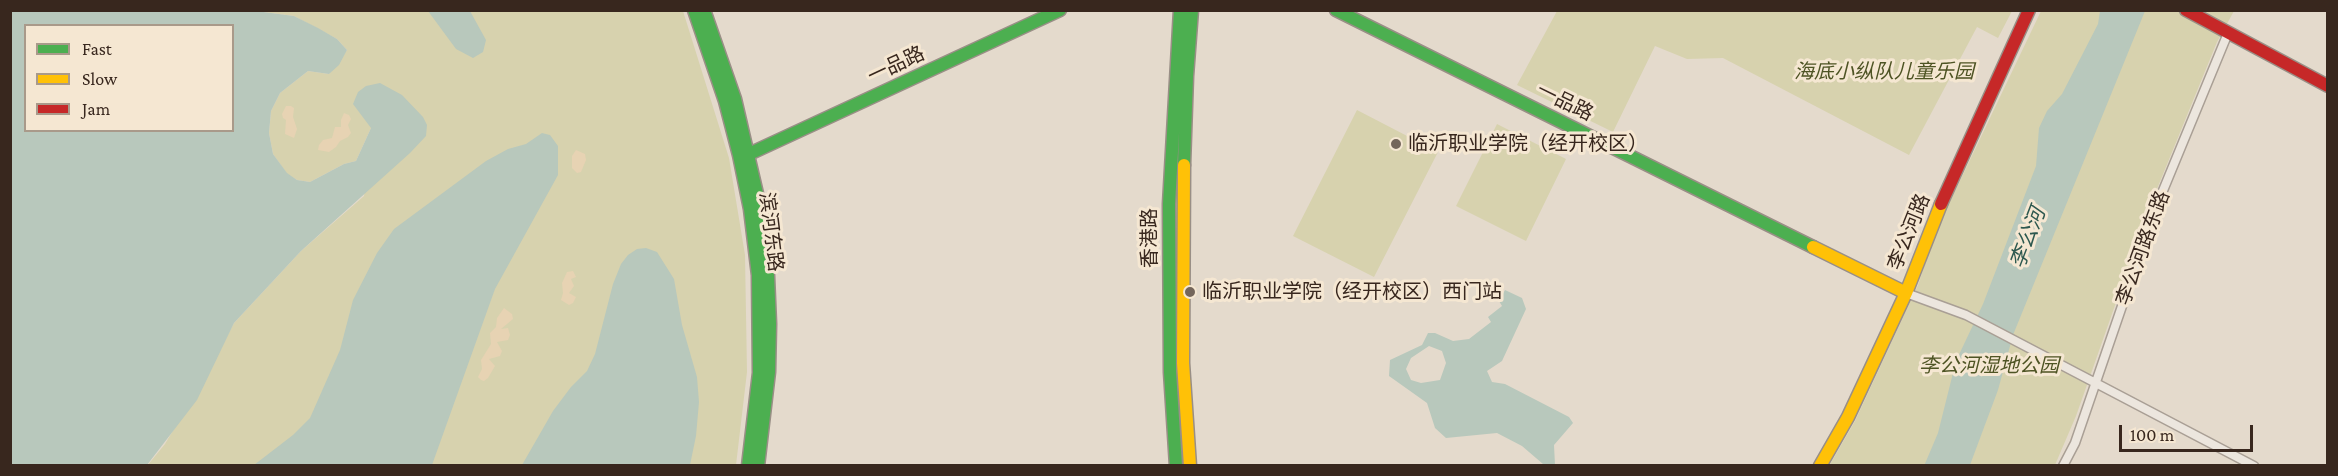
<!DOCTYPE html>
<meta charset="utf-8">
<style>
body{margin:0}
#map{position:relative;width:2338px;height:476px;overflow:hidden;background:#e4dacc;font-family:"Crimson Pro",serif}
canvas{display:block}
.frame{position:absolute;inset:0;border:12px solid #38271e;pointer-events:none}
.legend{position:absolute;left:24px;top:24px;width:210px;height:108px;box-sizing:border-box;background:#f5e7d2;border:2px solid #a99a8a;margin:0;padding:8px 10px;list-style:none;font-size:18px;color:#38271e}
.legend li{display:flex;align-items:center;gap:12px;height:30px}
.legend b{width:30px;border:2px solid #a99a8a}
.scale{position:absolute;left:2119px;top:425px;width:134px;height:27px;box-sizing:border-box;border:3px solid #38271e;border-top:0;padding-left:8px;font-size:18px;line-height:21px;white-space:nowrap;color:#38271e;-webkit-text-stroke:4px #f5e7d2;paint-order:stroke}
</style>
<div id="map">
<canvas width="2338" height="476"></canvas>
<div class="frame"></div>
<ul class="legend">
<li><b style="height:8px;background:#4caf50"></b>Fast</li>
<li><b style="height:8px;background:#ffc107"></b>Slow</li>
<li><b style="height:8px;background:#c62828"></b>Jam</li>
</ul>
<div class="scale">100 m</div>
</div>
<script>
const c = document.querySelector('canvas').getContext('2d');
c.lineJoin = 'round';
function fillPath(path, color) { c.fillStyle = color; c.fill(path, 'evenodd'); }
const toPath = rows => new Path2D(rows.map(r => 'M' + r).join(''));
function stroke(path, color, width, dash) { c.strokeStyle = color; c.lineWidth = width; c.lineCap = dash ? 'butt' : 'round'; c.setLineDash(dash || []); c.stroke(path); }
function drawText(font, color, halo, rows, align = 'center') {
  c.font = font + ' "Crimson Pro","Noto Sans SC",serif'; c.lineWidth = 6; c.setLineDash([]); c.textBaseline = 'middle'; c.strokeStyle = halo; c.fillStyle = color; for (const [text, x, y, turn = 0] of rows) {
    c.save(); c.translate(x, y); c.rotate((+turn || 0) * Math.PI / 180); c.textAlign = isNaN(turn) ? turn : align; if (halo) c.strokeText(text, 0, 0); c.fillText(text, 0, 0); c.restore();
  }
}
fillPath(toPath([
 [256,11,683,11,729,158,745,255,747,372,736,465,147,466,165,444,215,359,234,323,301,251,364,196,371,128,356,161,344,164,310,182,297,180,287,174,273,154,269,133,271,111,280,93,308,71,329,74,347,50,337,39,294,16],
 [1557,11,1557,10,2012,11,1998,38,1977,27,1909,155,1723,58,1687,59,1655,46,1613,132,1517,85],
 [2041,11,2234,11,2217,42,2150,206,2076,416,2055,465,1829,466,1855,421,1918,285,1936,231],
 [1357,110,1438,152,1374,277,1293,236],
 [1497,124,1566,159,1526,241,1456,206]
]), '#d7d2ae');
fillPath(toPath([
 [286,106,291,106,294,108,293,117,297,129,294,138,285,134,286,120,283,118,282,114],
 [344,113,349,115,351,119,348,125,351,133,348,137,340,141,336,147,329,152,318,150,319,145,323,140,332,138,335,127,341,127,341,120],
 [576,150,585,154,586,160,581,172,577,173,572,168,572,156],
 [573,271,576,277,571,279,574,286,569,293,576,297,573,303,569,305,561,300,563,293,562,283,567,272],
 [504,308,512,314,513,319,501,329,508,328,510,335,508,340,497,342,502,351,500,356,489,359,495,366,488,378,484,381,481,380,478,377,482,369,481,360,491,344,490,333,496,327,497,318]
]), '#e7d3b3');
fillPath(toPath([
 [10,11,256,11,294,16,318,28,337,39,347,50,339,65,329,74,308,71,280,93,271,111,269,133,273,154,287,173,297,180,310,182,344,164,356,161,371,128,353,104,358,92,366,86,380,83,402,95,423,117,427,125,426,136,410,153,301,251,234,323,197,400,147,465,11,465],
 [26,26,232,26,232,130,26,130],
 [428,11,470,11,486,40,483,52,473,58,456,49],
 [2100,11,2145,11,2013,335,1998,390,1970,465,1924,466,1938,433,1956,361,1983,304,2036,166,2039,128,2047,111,2062,94,2098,24],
 [542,133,550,135,558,146,558,175,495,289,432,465,254,465,293,435,310,418,340,350,353,300,377,253,394,229,486,161,508,149,526,144],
 [646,248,657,252,674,279,682,325,697,377,699,402,696,436,690,465,522,465,553,411,571,387,587,371,595,354,613,284,621,264,628,255,637,249],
 [1505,290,1522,298,1526,309,1502,361,1487,371,1492,382,1505,384,1569,417,1573,423,1554,445,1555,465,1543,464,1522,446,1497,433,1446,438,1435,428,1427,403,1389,376,1390,360,1422,345,1428,333,1435,333,1453,341,1469,339,1491,322,1488,317,1502,306,1499,301],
 [1429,346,1442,351,1446,363,1440,380,1421,383,1411,380,1406,369,1411,358]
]), '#b8c8bc');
const street = toPath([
 [1906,293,1966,315,2254,466],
 [2063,466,2075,443,2155,210,2228,33]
]);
const fast = toPath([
 [694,10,725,101,739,155,750,209,758,275,759,373,748,466],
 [704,10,735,99,761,211,768,276,770,324,769,372,758,466],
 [1336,10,1813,247],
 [749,154,1060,10],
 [1184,165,1187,76,1192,10],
 [1176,466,1170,372,1169,204,1180,10]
]);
const slow = toPath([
 [1184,165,1183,363,1190,466],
 [1813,247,1906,293],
 [1820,466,1848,417,1906,293,1941,204]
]);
const jam = toPath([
 [2186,10,2328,86],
 [1941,204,2029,10]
]);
stroke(street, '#a99f95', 11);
stroke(fast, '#998f86', 15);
stroke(slow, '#998f86', 15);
stroke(jam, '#998f86', 15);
stroke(street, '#ece6de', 8);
stroke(fast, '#4caf50', 12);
stroke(slow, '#ffc107', 12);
stroke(jam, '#c62828', 12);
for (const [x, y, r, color] of [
 [1396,144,6,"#74665b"],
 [1190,292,6,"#74665b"]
]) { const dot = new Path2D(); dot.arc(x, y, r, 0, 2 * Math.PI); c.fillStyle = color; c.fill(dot); stroke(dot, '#f5e7d2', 2); }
drawText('20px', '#38271e', '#f5e7d2', [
 ["一品路",896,65,-25],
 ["一品路",1565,102,26],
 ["滨河东路",771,232,83],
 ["李公河路",1909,232,-68],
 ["香港路",1150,238,-90],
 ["李公河路东路",2143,248,-70]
]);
drawText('italic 20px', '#4e5424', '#f5e7d2', [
 ["海底小纵队儿童乐园",1884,72],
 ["李公河湿地公园",1989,366]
]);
drawText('20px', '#38271e', '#f5e7d2', [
 ["临沂职业学院（经开校区）",1408,144],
 ["临沂职业学院（经开校区）西门站",1202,292]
], 'left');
drawText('italic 21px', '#2d584f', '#f5e7d2', [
 ["李公河",2028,238,-69]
]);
</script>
